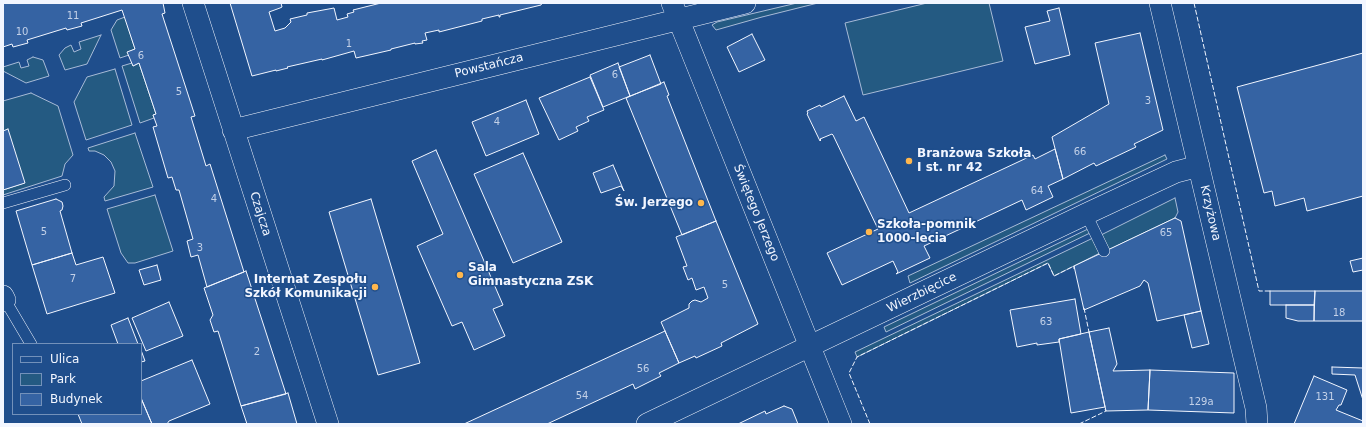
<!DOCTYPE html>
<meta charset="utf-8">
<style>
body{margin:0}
#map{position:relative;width:1366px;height:427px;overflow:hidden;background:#1f4e8c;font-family:"DejaVu Sans",sans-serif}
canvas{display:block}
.frame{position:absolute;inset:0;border:4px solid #f2f6ff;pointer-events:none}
.legend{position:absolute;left:12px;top:343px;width:130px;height:72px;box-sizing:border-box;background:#1f4e8c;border:1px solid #7391ba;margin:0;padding:5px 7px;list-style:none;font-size:12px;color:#f2f6ff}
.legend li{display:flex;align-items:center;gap:8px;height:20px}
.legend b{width:20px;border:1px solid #7391ba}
</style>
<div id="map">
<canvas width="1366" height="427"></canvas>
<div class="frame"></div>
<ul class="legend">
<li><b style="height:5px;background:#1f4e8c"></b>Ulica</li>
<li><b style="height:11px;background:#245a82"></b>Park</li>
<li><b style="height:11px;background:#3563a3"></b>Budynek</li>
</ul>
</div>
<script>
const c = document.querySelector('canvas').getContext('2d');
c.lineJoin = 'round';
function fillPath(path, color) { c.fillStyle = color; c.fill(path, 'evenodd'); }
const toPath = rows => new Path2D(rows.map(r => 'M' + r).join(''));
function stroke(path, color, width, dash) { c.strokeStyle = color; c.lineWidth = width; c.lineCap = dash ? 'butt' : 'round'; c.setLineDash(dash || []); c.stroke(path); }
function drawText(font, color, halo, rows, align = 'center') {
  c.font = font + ' "DejaVu Sans",sans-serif'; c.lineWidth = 3; c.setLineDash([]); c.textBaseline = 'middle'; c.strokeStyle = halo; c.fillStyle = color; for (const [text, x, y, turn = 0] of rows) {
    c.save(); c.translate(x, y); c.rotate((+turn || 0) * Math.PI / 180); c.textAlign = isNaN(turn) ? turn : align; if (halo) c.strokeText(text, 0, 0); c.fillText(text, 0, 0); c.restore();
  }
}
const green = toPath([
 [797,3,818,3,762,17,716,30,712,25,717,22,797,3],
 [927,3,989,3,1003,61,863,95,845,23,927,3],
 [125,17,135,49,128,52,129,55,120,58,111,30,117,20,125,17],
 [101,35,87,64,65,70,59,55,65,48,71,45,74,52,81,49,79,42,101,35],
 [33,57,43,60,49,76,26,83,3,71,3,67,19,62,21,68,29,66,27,60,33,57],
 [132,63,133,66,139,63,156,114,153,115,154,118,140,123,122,66,132,63],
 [115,69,132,125,86,140,74,102,87,77,115,69],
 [31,93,58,106,73,155,65,164,62,176,3,195,3,190,24,183,3,131,3,101,31,93],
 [135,133,153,187,105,201,104,197,114,186,115,171,111,162,104,155,95,151,89,151,88,148,135,133],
 [1165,155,1167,159,910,283,908,276,1165,155],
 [155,195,173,251,135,263,128,263,121,253,107,209,155,195],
 [1175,198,1178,212,1175,218,1108,250,1101,235,1175,198],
 [1088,229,1090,233,886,332,884,327,1088,229],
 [1093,238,1100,253,1054,276,1048,263,857,357,855,352,1093,238]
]);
fillPath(green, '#245a82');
stroke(green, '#a8bbd7', 1);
const building = toPath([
 [3,3,163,3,165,13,162,14,195,116,191,117,206,166,210,164,244,272,207,287,198,255,191,257,187,241,193,239,179,190,176,190,172,177,168,178,153,127,157,126,153,115,156,114,139,63,133,66,127,52,135,49,122,10,81,23,82,26,67,30,66,28,27,40,28,43,13,47,12,44,3,47,3,3],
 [230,3,281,3,282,7,280,8,269,12,275,31,285,28,291,22,290,19,307,15,307,13,334,8,337,20,348,17,347,14,354,12,353,10,381,3,542,3,541,5,500,15,500,17,499,17,499,15,482,19,482,21,439,32,439,30,425,33,427,40,422,41,423,43,415,44,415,43,391,49,391,50,356,58,354,51,322,60,322,59,287,67,288,68,276,71,276,70,252,76,230,3],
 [1059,8,1070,55,1035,64,1025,27,1050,21,1047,11,1059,8],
 [1140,33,1163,130,1134,144,1136,147,1096,166,1094,163,1063,179,1052,137,1109,104,1095,43,1140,33],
 [752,34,765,60,739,72,727,47,752,34],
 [1363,53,1363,196,1307,211,1304,198,1275,206,1272,191,1264,193,1237,87,1363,53],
 [650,55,661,84,630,96,619,67,650,55],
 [618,63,630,96,603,107,590,75,618,63],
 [590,77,604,110,587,117,589,121,576,127,578,131,559,140,539,98,590,77],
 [664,82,669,95,667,96,716,221,682,235,626,98,664,82],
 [844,96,856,121,864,117,909,213,1033,155,1035,159,1055,149,1063,179,1048,186,1053,197,1026,210,1022,200,924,246,930,258,896,274,898,272,893,261,842,285,827,253,878,229,833,135,832,134,820,139,821,140,820,141,807,114,808,113,807,111,820,105,821,107,844,96],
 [526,100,539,134,486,156,472,122,526,100],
 [8,129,25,183,3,190,3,131,8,129],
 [436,150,503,305,493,309,505,336,474,350,462,322,452,326,417,246,443,234,412,161,436,150],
 [523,153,562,242,513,263,474,174,523,153],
 [613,165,624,191,621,186,601,193,593,173,613,165],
 [56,199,62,202,63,206,62,210,60,211,72,253,32,265,16,211,56,199],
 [371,199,420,363,378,375,329,212,371,199],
 [1175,218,1181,221,1201,311,1157,321,1148,283,1144,280,1140,286,1084,310,1074,266,1175,218],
 [716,221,758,324,721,343,722,346,696,358,695,356,679,363,661,322,689,308,689,304,692,301,695,300,701,302,708,298,704,287,696,290,692,278,688,280,683,267,687,266,676,237,716,221],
 [72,253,76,265,103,257,115,293,47,314,32,265,72,253],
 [1363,258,1363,270,1353,272,1350,261,1363,258],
 [157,265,161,280,144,285,139,270,157,265],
 [246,271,286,394,241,406,218,331,214,332,210,320,213,315,204,288,246,271],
 [1270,291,1315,291,1314,305,1270,305,1270,291],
 [1315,291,1363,291,1363,321,1314,321,1315,291],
 [1075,299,1081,334,1059,339,1059,342,1037,345,1037,343,1017,347,1010,310,1075,299],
 [169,302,183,336,146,351,132,318,169,302],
 [1286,305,1314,305,1314,321,1298,321,1286,318,1286,305],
 [1201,311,1209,344,1192,348,1184,315,1201,311],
 [128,318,138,344,118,344,111,325,128,318],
 [1109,328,1117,364,1113,371,1150,370,1148,410,1106,411,1089,332,1109,328],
 [665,331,679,363,659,373,661,376,635,389,633,384,547,424,464,424,665,331],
 [1089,332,1105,407,1071,413,1059,339,1089,332],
 [141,350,145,361,141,362,141,350],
 [192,360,210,404,169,421,167,424,152,424,141,398,141,381,192,360],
 [1332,367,1363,368,1363,400,1355,375,1332,374,1332,367],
 [1150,370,1234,373,1234,413,1148,410,1150,370],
 [1314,376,1347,390,1341,405,1339,405,1336,410,1363,421,1363,424,1294,424,1314,376],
 [288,393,297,424,247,424,241,406,288,393],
 [141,398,152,424,82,424,78,414,141,414,141,398],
 [784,406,792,409,798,424,738,424,765,411,766,414,784,406]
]);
fillPath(building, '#3563a3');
stroke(building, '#f2f6ff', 1);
const service = toPath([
 [3,203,65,185],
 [1086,214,1104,251],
 [5,300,31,344]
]);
const minor = toPath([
 [193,3,328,424],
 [672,3,841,424],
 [1160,3,1256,408,1257,424],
 [233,130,745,3],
 [3,296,5,300,3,301],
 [647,424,1086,214,1176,172,1199,166]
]);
stroke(service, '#f2f6ff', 12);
stroke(minor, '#f2f6ff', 22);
stroke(service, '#1f4e8c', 11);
stroke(minor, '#1f4e8c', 21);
stroke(toPath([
 [1194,3,1259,291,1270,291],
 [1084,308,1089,332],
 [870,424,849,373,857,357,1048,263,1054,276,1074,266,1074,269],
 [1079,424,1106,411,1105,409]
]), '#f2f6ff', 1, [5, 2]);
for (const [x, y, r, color] of [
 [909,161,4,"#ffb74d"],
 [701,203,4,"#ffb74d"],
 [869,232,4,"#ffb74d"],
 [460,275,4,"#ffb74d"],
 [375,287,4,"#ffb74d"]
]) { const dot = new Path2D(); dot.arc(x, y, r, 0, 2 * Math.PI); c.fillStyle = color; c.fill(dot); stroke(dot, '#1f4e8c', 1.5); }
drawText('10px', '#c3d1e8', null, [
 ["11",73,16],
 ["10",22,32],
 ["1",349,44],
 ["6",141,56],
 ["6",615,75],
 ["5",179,92],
 ["3",1148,101],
 ["4",497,122],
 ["66",1080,152],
 ["64",1037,191],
 ["4",214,199],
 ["5",44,232],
 ["65",1166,233],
 ["3",200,248],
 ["7",73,279],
 ["5",725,285],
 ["18",1339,313],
 ["63",1046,322],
 ["2",257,352],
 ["56",643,369],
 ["54",582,396],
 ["131",1325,397],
 ["129a",1201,402]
]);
drawText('12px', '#f2f6ff', '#1f4e8c', [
 ["Powstańcza",489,66,-14],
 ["Świętego Jerzego",756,213,68],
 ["Krzyżowa",1210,213,77],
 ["Czajcza",260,214,72],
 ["Wierzbięcice",922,293,-26]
]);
drawText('bold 12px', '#f2f6ff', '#1f4e8c', [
 ["Branżowa Szkoła",917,154],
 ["I st. nr 42",917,168],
 ["Św. Jerzego",693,203,"right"],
 ["Szkoła-pomnik",877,225],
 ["1000-lecia",877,239],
 ["Sala",468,268],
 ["Gimnastyczna ZSK",468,282],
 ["Internat Zespołu",367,280,"right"],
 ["Szkół Komunikacji",367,294,"right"]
], 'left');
</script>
